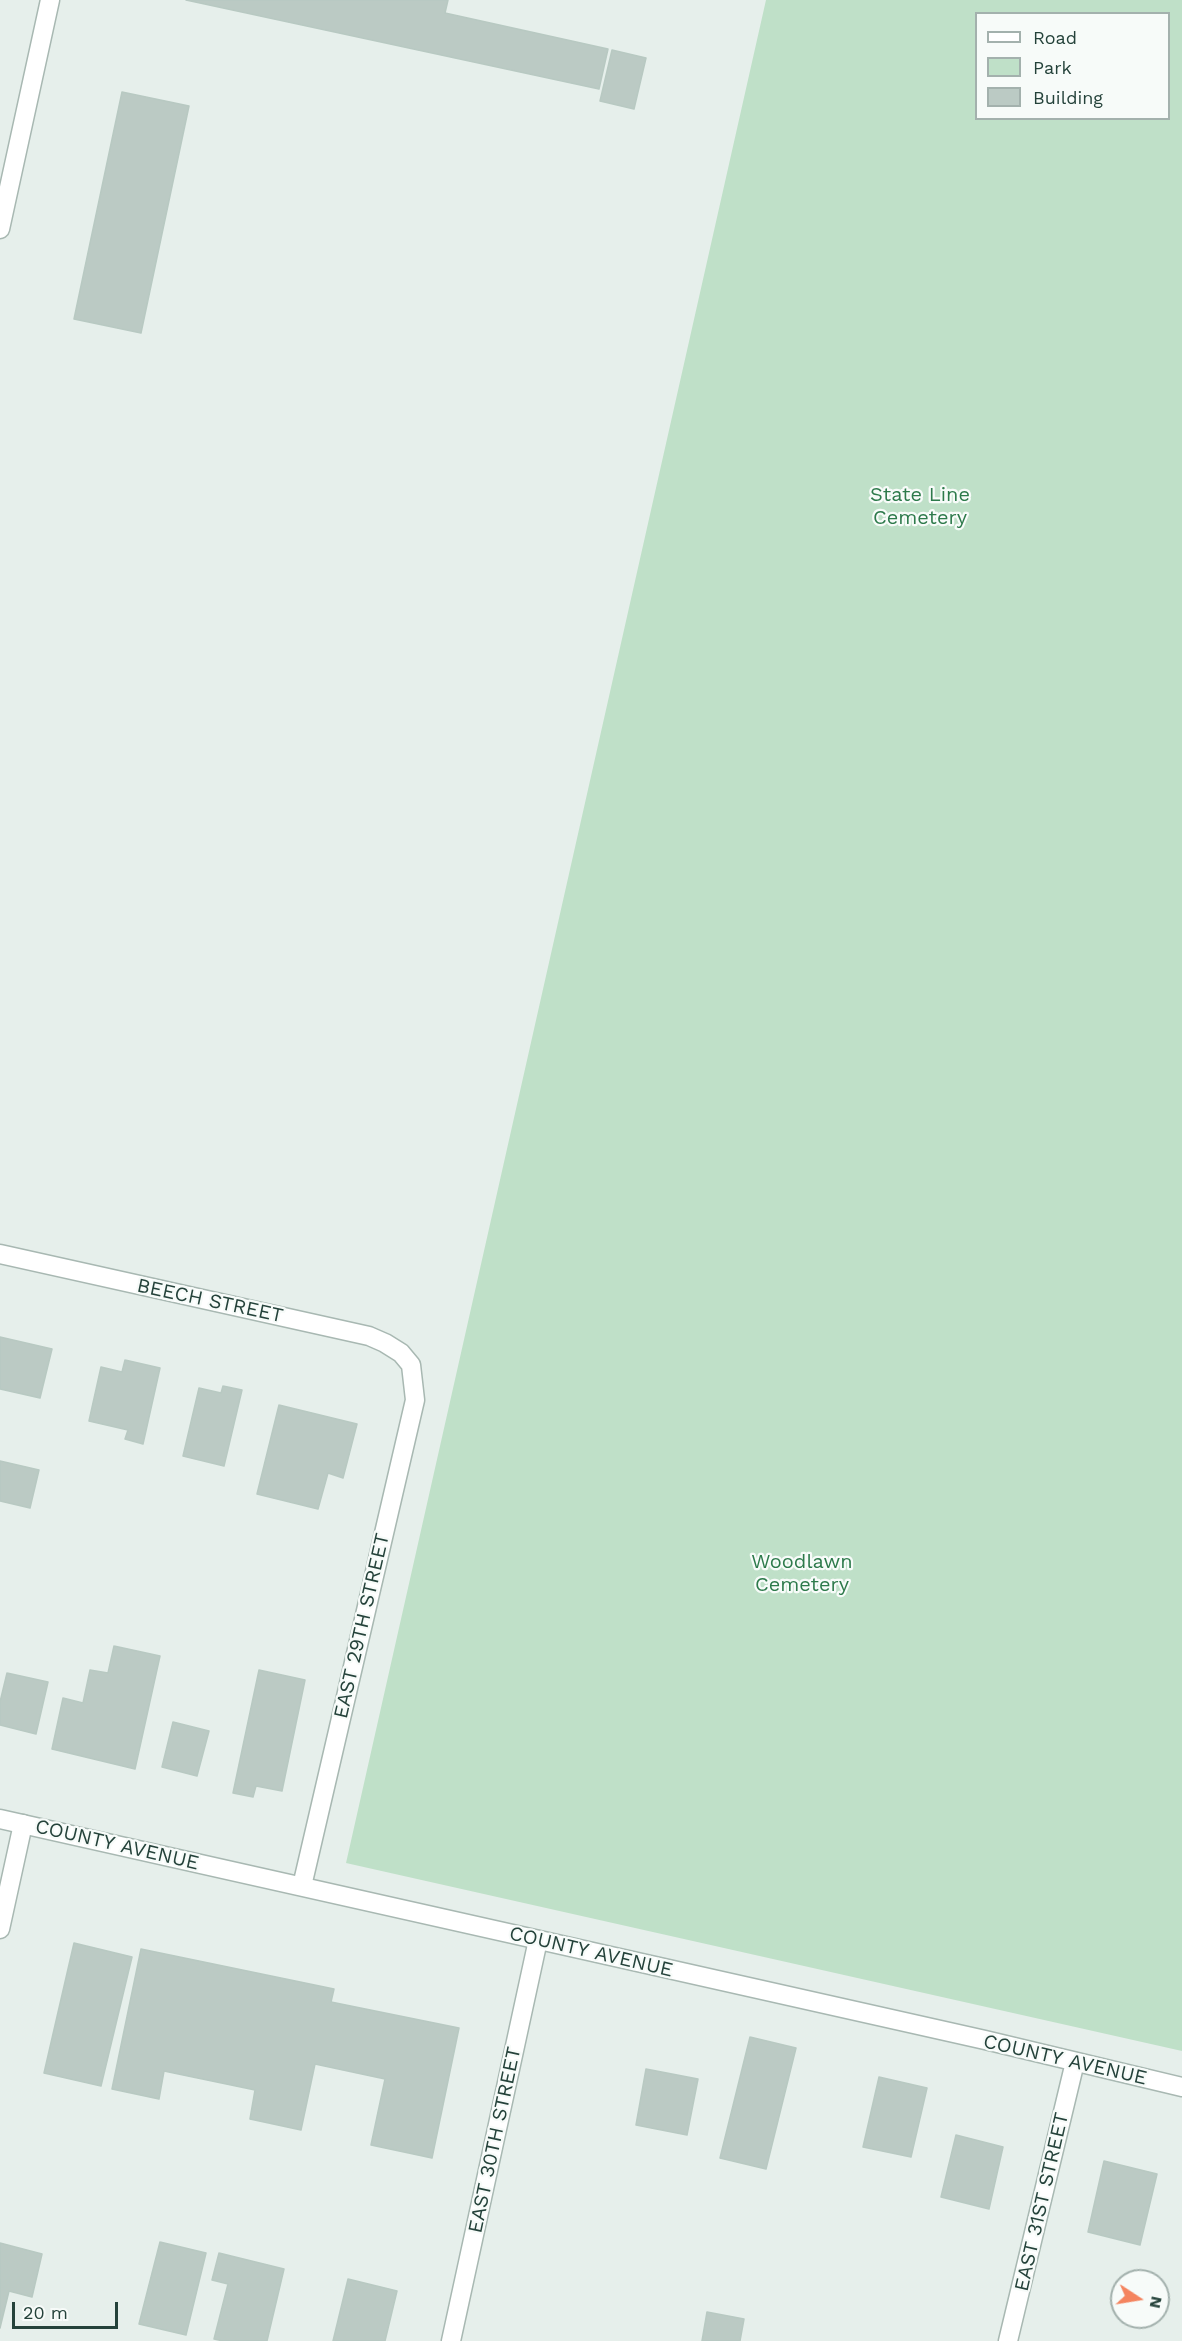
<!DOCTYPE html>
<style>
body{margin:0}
#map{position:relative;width:1182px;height:2341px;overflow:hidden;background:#e6efeb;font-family:"Work Sans",sans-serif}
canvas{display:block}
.legend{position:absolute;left:975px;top:12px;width:195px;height:108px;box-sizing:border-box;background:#f7fbf9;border:2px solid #a3b1ad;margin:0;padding:8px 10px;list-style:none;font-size:18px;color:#24423a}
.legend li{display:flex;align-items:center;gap:12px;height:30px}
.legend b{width:30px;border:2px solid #a3b1ad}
.north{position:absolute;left:1110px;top:2269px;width:60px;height:60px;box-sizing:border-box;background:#f7fbf9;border:2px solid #a3b1ad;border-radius:50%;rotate:102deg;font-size:16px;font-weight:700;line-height:24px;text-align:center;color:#24423a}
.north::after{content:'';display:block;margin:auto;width:21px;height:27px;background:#f4845f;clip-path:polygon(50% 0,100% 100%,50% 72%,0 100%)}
.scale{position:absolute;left:12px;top:2302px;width:106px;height:27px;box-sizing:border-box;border:3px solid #24423a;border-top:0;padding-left:8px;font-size:18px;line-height:21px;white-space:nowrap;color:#24423a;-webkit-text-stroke:4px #f7fbf9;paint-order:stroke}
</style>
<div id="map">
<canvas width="1182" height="2341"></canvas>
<ul class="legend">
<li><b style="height:8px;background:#fff"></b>Road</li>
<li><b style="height:16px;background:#bfe0c8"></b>Park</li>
<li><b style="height:16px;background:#bbcac4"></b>Building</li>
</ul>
<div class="north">N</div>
<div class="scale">20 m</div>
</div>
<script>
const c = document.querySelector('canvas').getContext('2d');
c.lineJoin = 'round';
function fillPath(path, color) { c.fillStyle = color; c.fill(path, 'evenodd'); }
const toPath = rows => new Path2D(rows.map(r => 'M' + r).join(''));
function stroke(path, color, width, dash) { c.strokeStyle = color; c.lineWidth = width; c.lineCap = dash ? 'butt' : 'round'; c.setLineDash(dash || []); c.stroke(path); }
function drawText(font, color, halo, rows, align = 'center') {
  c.font = font + ' "Work Sans",sans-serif'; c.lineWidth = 4.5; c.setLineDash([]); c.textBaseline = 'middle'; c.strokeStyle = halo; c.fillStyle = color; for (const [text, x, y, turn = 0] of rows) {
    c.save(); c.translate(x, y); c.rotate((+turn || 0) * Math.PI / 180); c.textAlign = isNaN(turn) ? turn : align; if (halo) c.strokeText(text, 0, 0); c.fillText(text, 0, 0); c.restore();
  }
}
fillPath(toPath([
 [766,0,1182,0,1182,2051,346,1863],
 [976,14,1168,14,1168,118,976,118]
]), '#bfe0c8');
const building = toPath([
 [186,0,448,0,445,13,608,49,599,89,186,0],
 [612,50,646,58,634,109,600,101,612,50],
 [122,92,189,106,141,333,74,319,122,92],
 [0,1337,52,1349,40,1398,0,1389,0,1337],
 [125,1360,160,1368,143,1444,125,1439,128,1430,89,1421,101,1367,122,1372,125,1360],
 [223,1386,242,1390,224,1466,183,1456,199,1388,221,1393,223,1386],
 [279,1405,357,1424,343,1478,328,1473,318,1509,257,1494,279,1405],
 [0,1461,39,1470,30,1508,0,1501,0,1461],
 [114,1646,160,1656,135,1769,52,1749,63,1698,83,1703,90,1670,108,1673,114,1646],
 [259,1670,305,1680,282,1791,256,1786,253,1797,233,1793,259,1670],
 [7,1673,48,1682,36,1734,0,1725,0,1702,7,1673],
 [173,1722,209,1731,197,1776,162,1767,173,1722],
 [74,1943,132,1957,101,2086,44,2073,74,1943],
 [141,1949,334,1989,331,2002,459,2028,432,2158,371,2145,385,2079,315,2064,301,2130,250,2119,255,2090,164,2071,159,2099,112,2089,141,1949],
 [750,2037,796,2048,766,2169,720,2158,750,2037],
 [646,2069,698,2079,687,2135,636,2125,646,2069],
 [879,2077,927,2088,911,2157,863,2147,879,2077],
 [956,2135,1003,2147,989,2209,941,2197,956,2135],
 [1104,2161,1157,2174,1140,2245,1088,2232,1104,2161],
 [160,2242,206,2253,186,2335,139,2324,160,2242],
 [0,2243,42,2254,32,2297,9,2291,0,2328,0,2243],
 [219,2253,284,2269,267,2341,223,2341,214,2339,228,2284,212,2280,219,2253],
 [348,2279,397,2291,385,2341,333,2341,348,2279],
 [707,2312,744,2319,740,2341,702,2341,707,2312]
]);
fillPath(building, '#bbcac4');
stroke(building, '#b8c9c2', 1.5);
const minor = toPath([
 [0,229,50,0],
 [0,1254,369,1336,385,1343,401,1353,411,1365,415,1400,302,1886],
 [0,1929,23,1824],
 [451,2341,538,1940],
 [1008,2341,1075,2062]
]);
const tertiary = toPath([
 [0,1819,985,2040,1182,2087]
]);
stroke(minor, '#a8b8b2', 21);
stroke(tertiary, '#a8b8b2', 21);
stroke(minor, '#fff', 18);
stroke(tertiary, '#fff', 18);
drawText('20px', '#2d7a4b', '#f7fbf9', [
 ["State Line",920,495],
 ["Cemetery",920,518],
 ["Woodlawn",802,1562],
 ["Cemetery",802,1585]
]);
drawText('20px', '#24423a', '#f7fbf9', [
 ["BEECH STREET",210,1301,12],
 ["EAST 29TH STREET",362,1626,-77],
 ["COUNTY AVENUE",117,1845,13],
 ["COUNTY AVENUE",591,1952,13],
 ["COUNTY AVENUE",1065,2060,13],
 ["EAST 30TH STREET",495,2140,-78],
 ["EAST 31ST STREET",1042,2202,-77]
]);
</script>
